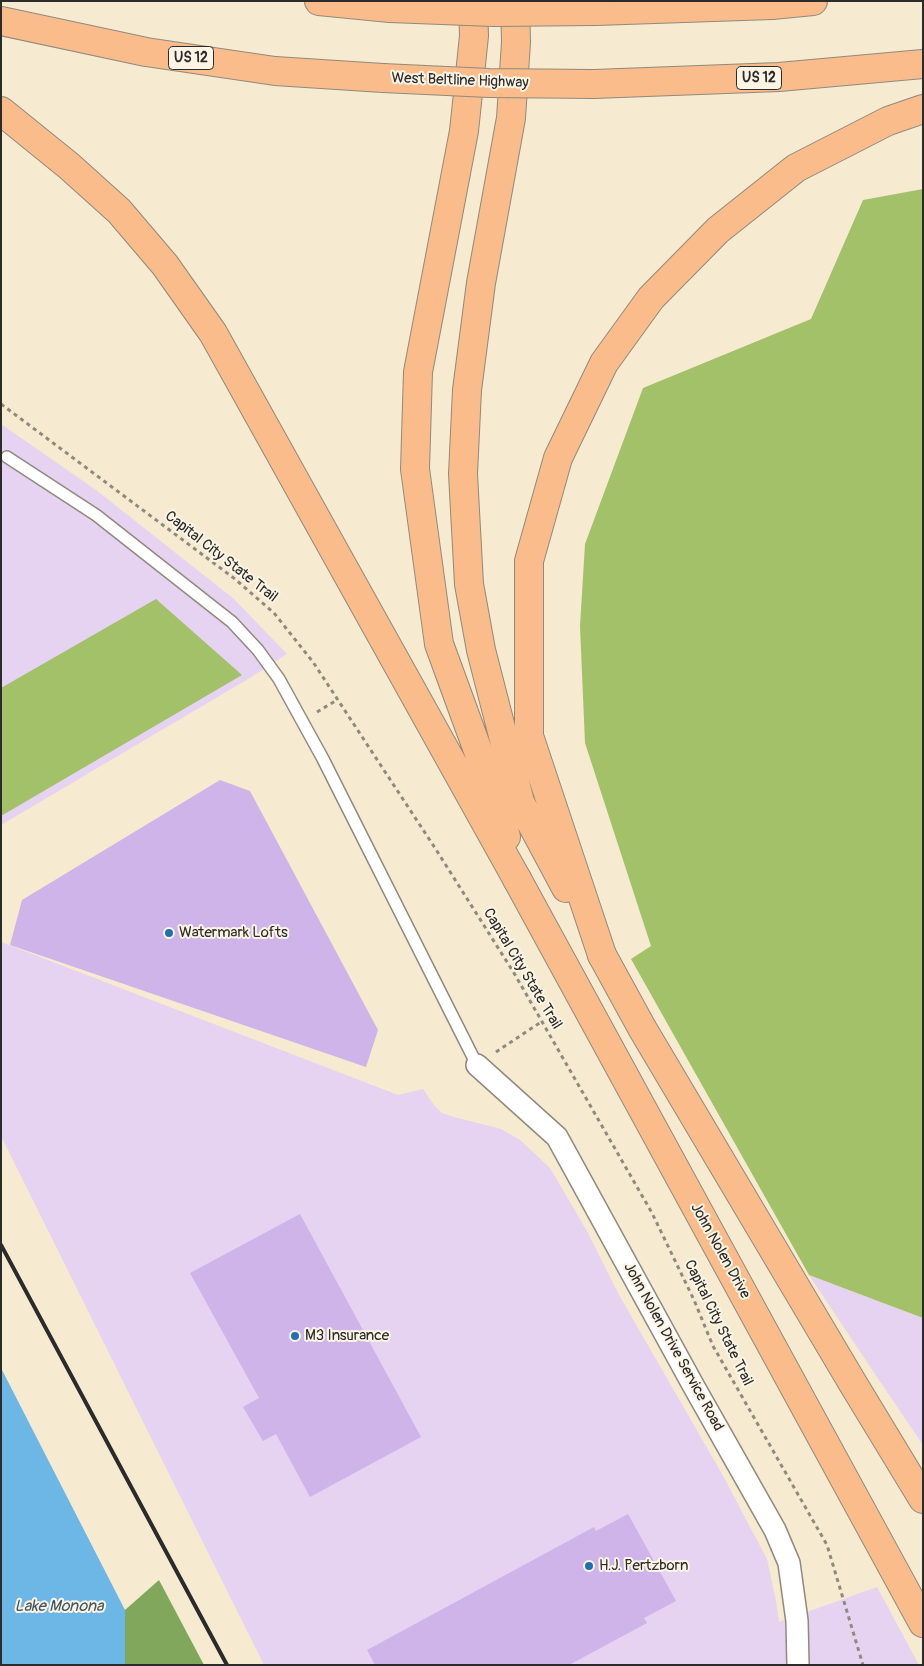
<!DOCTYPE html>
<style>
body{margin:0}
#map{position:relative;width:924px;height:1666px;overflow:hidden;background:#f6ead1;font-family:Pangolin,sans-serif}
canvas{display:block}
.frame{position:absolute;inset:0;border:2px solid #2b2b2b;pointer-events:none}
</style>
<div id="map">
<canvas width="924" height="1666"></canvas>
<div class="frame"></div>
</div>
<script>
const c = document.querySelector('canvas').getContext('2d');
c.lineJoin = 'round';
function fillPath(path, color) { c.fillStyle = color; c.fill(path, 'evenodd'); }
const toPath = rows => new Path2D(rows.map(r => 'M' + r).join(''));
function stroke(path, color, width, dash) { c.strokeStyle = color; c.lineWidth = width; c.lineCap = dash ? 'butt' : 'round'; c.setLineDash(dash || []); c.stroke(path); }
function drawText(font, color, halo, rows, align = 'center') {
  c.font = font + ' Pangolin,sans-serif'; c.lineWidth = 4; c.setLineDash([]); c.textBaseline = 'middle'; c.strokeStyle = halo; c.fillStyle = color; for (const [text, x, y, turn = 0] of rows) {
    c.save(); c.translate(x, y); c.rotate((+turn || 0) * Math.PI / 180); c.textAlign = isNaN(turn) ? turn : align; if (halo) c.strokeText(text, 0, 0); c.fillText(text, 0, 0); c.restore();
  }
}
fillPath(toPath([
 [1,424,96,490,234,599,287,654,248,679,1,825],
 [1,942,398,1095,423,1089,434,1105,442,1113,454,1117,501,1129,520,1140,550,1168,588,1233,619,1295,722,1474,767,1559,776,1601,779,1622,877,1587,919,1665,264,1665,1,1136],
 [809,1275,923,1318,923,1445,881,1383]
]), '#e5d3f1');
fillPath(toPath([
 [923,189,923,1318,809,1275,631,959,651,946,585,743,580,626,585,544,643,388,811,319,863,200],
 [156,599,242,675,1,816,1,688]
]), '#a2c169');
fillPath(toPath([
 [159,1580,204,1665,125,1665,125,1610]
]), '#81a75d');
fillPath(toPath([
 [1,1368,125,1610,125,1665,1,1665]
]), '#6cb7e5');
fillPath(toPath([
 [220,780,250,791,378,1030,366,1067,10,945,22,900],
 [300,1214,421,1437,310,1497,276,1434,263,1441,243,1407,259,1398,190,1273],
 [628,1514,676,1601,644,1618,647,1623,569,1665,375,1665,367,1650,594,1527,596,1531]
]), '#ceb4e9');
const service = toPath([
 [7,457,96,515,232,622,258,650,279,679,323,759,477,1065]
]);
const minor = toPath([
 [477,1065,557,1137,693,1385,775,1530,789,1563,797,1621,798,1665]
]);
const primary = toPath([
 [517,879,923,1623],
 [602,955,642,1028,852,1382,923,1499]
]);
const motorway = toPath([
 [319,1,390,8],
 [473,1,474,36,464,131,418,372,415,469,439,644,496,800,506,837],
 [515,1,516,42,511,118,481,283,467,390,463,474,469,584,481,650,520,802,566,888],
 [596,11,772,5,813,1],
 [1,21,146,52,275,71,383,78],
 [594,84,779,77,923,64],
 [1,111,69,166,119,211,165,265,213,333,517,879],
 [602,955,529,736,529,561,558,458,604,363,651,298,718,230,796,168,888,121,923,109]
]);
stroke(service, '#908a7e', 14);
stroke(minor, '#908a7e', 24);
stroke(primary, '#908a7e', 30);
stroke(motorway, '#908a7e', 30);
stroke(toPath([
 [1,404,235,579,274,613,313,662,435,848,514,973,652,1213,694,1300,713,1346,827,1545,863,1665],
 [317,712,337,700],
 [496,1052,541,1022]
]), '#908a7e', 3, [4, 4]);
stroke(service, '#fff', 11);
stroke(minor, '#fff', 21);
stroke(primary, '#f9bc8a', 28);
stroke(motorway, '#f9bc8a', 28);
stroke(toPath([
 [1,1245,227,1665]
]), '#2b2b2b', 4);
const motorwayBridge = toPath([
 [390,8,493,12,596,11],
 [383,78,489,83,594,84]
]);
stroke(motorwayBridge, '#908a7e', 30, []);
stroke(motorwayBridge, '#f9bc8a', 28);
for (const [x, y, r, color] of [
 [169,933,5,"#1f6fb2"],
 [295,1336,5,"#1f6fb2"],
 [589,1566,5,"#1f6fb2"]
]) { const dot = new Path2D(); dot.arc(x, y, r, 0, 2 * Math.PI); c.fillStyle = color; c.fill(dot); stroke(dot, '#fcf5e5', 2); }
for (const [x, y, w] of [
 [191,58,45],
 [759,78,45]
]) { const box = new Path2D(); box.roundRect(x - w / 2, y - 11.5, w, 23, 4); c.fillStyle = '#fcf5e5'; c.fill(box); stroke(box, '#2b2b2b', 1); }
drawText('bold 14px', '#2b2b2b', null, [
 ["US 12",191,58],
 ["US 12",759,78]
]);
drawText('15px', '#2b2b2b', '#fcf5e5', [
 ["West Beltline Highway",460,81,2],
 ["Capital City State Trail",221,557,38],
 ["Capital City State Trail",522,969,59],
 ["John Nolen Drive",720,1251,61],
 ["Capital City State Trail",718,1323,64],
 ["John Nolen Drive Service Road",673,1347,61]
]);
drawText('15px', '#2b2b2b', '#fcf5e5', [
 ["Watermark Lofts",179,933],
 ["M3 Insurance",305,1336],
 ["H.J. Pertzborn",599,1566]
], 'left');
drawText('italic 16px', '#3e5563', '#fcf5e5', [
 ["Lake Monona",59,1607]
]);
</script>
